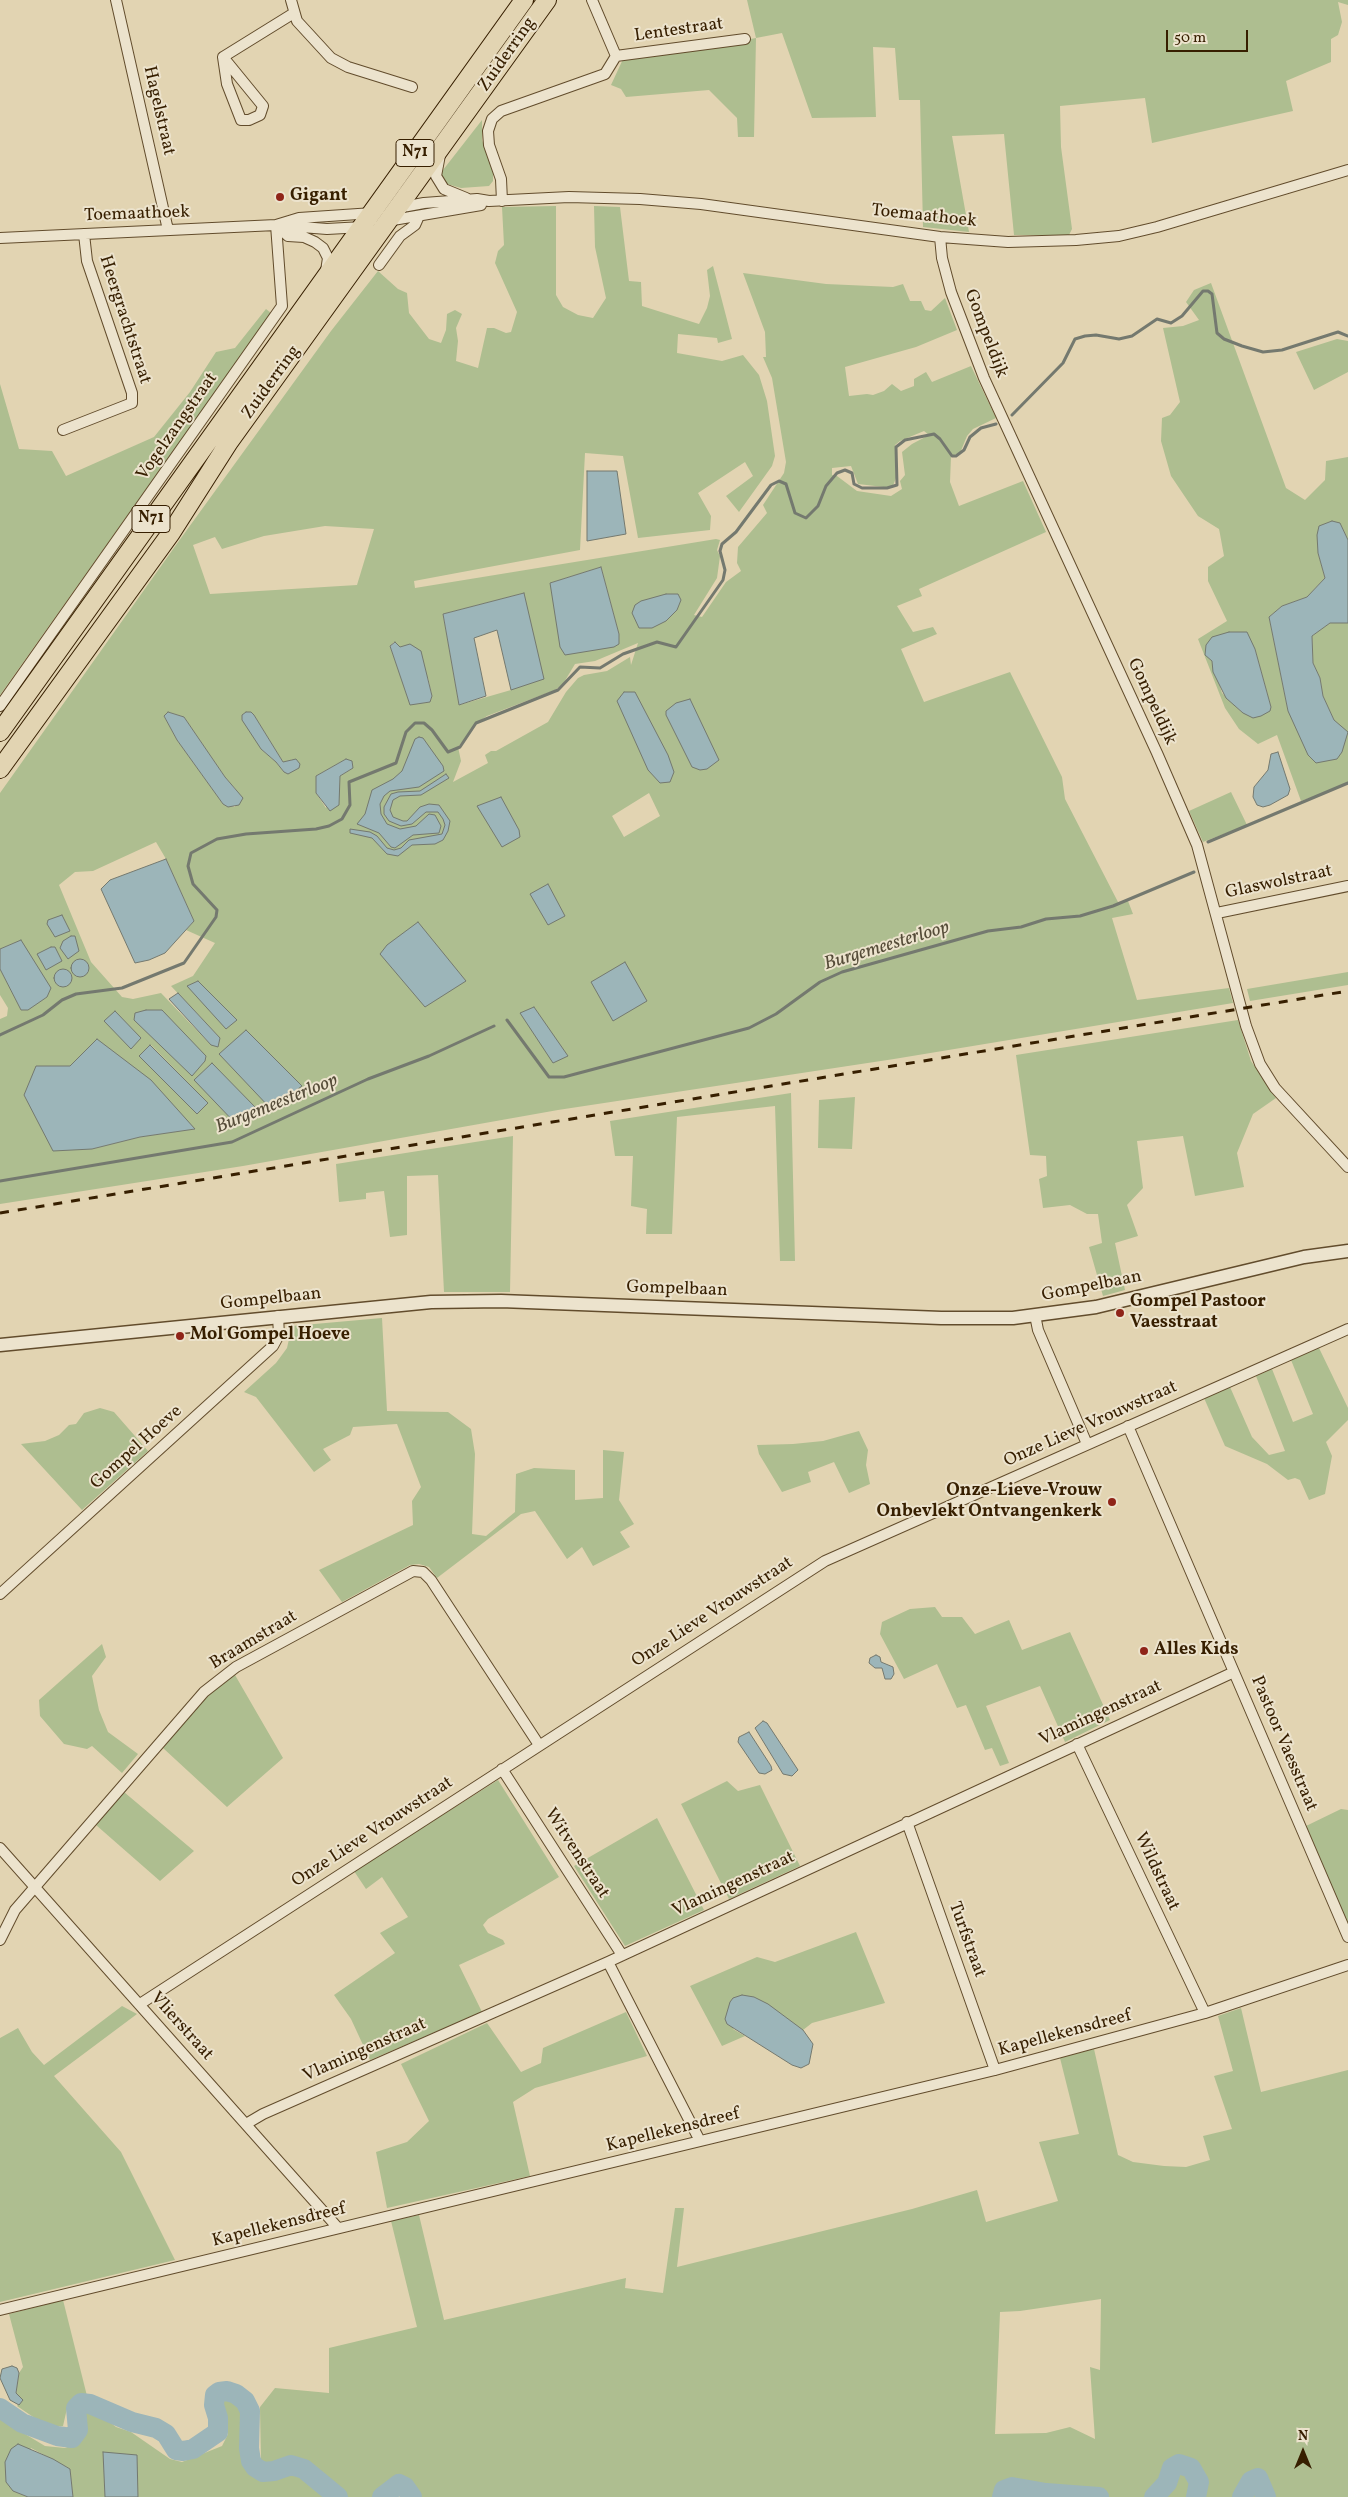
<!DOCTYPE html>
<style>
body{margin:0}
#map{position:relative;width:1348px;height:2497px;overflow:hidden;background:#e2d4b2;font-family:Vollkorn,serif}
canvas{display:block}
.north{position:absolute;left:1278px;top:2427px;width:50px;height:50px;-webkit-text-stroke:4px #ece3cd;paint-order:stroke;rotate:0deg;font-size:14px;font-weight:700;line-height:20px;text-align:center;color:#371f00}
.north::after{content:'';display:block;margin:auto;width:18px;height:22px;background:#371f00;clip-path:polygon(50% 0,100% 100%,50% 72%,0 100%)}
.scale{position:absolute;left:1166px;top:30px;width:82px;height:22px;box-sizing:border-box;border:2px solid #371f00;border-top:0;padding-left:6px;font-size:15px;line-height:18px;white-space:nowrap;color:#371f00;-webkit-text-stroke:4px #ece3cd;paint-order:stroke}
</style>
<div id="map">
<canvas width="1348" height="2497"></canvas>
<div class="north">N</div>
<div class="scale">50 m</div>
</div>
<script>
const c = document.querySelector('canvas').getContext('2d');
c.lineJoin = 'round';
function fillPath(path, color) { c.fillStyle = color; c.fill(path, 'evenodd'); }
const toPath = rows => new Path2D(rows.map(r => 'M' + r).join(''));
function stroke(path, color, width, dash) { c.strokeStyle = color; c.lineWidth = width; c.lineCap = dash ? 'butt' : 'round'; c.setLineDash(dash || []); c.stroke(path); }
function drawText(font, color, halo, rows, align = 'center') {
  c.font = font + ' Vollkorn,serif'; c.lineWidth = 4; c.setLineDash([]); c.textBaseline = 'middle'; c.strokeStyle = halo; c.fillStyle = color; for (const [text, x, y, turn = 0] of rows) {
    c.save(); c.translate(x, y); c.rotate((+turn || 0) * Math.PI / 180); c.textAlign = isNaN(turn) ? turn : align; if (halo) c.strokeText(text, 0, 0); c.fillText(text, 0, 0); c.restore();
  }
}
fillPath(toPath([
 [747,0,1348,0,1348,5,1338,2,1342,22,1338,35,1331,39,1331,62,1286,81,1293,111,1152,143,1145,98,1060,106,1061,147,1072,229,1069,235,1014,235,1004,134,952,136,969,232,923,227,920,100,899,100,895,48,873,47,876,117,812,118,782,33,756,38,754,137,738,137,737,118,709,90,626,97,621,89,611,85,624,57,700,48,756,38],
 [482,120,482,140,493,171,493,181,489,186,461,188,447,184,441,176,443,170],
 [556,206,556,295,563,307,578,315,593,318,606,298,595,247,594,206,620,207,629,281,641,282,642,306,699,324,707,308,710,296,707,270,713,266,732,339,718,343,717,338,678,334,677,353,722,361,743,355,759,375,767,401,775,456,772,466,739,512,726,496,753,476,745,462,698,493,711,516,710,530,638,538,623,456,585,453,580,550,414,581,415,588,716,539,720,540,717,550,720,556,717,578,694,615,702,617,726,582,741,571,737,563,738,547,767,513,763,505,784,473,786,462,772,378,763,357,766,357,765,332,743,273,826,284,893,287,903,284,910,301,921,301,925,310,931,311,945,298,957,330,916,347,845,367,849,396,867,394,873,395,884,391,892,384,901,391,914,386,914,379,926,372,932,382,971,366,996,418,973,429,967,436,960,453,951,456,950,482,959,506,1023,481,1046,532,919,589,922,596,897,606,913,632,933,627,937,634,901,649,924,702,1010,672,1062,777,1065,799,1118,902,1128,901,1133,914,1112,918,1137,1000,1229,988,1233,1003,894,1059,558,1110,243,1166,0,1204,0,1019,7,1016,8,1008,0,995,0,969,21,1010,28,1009,47,997,14,943,0,949,0,793,176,545,331,331,378,271,398,289,407,293,409,313,429,339,441,343,446,330,447,314,455,310,462,314,456,328,458,341,456,361,478,368,487,328,494,328,506,333,511,332,517,312,495,263,498,251,504,245,502,207],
 [924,431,929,435,912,444,902,452,905,475,900,481,902,489,891,496,857,491,837,476,832,475,832,468,851,466,858,484,892,488,896,478,895,445,900,441],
 [325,526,374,529,357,585,210,594,193,545,215,537,222,549,264,536],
 [601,567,619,634,619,644,550,583],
 [524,593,511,690,459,705,443,614],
 [394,642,428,678,432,696,430,702,410,704,390,646],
 [638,643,631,665,630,657,607,671,584,675,578,678,566,692,548,722,496,751,491,751,485,755,488,763,453,782,461,761,458,747,478,722,487,716,555,690,563,684,575,664,595,661],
 [168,712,184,717,225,777,238,792,235,807,223,804,177,740,164,716],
 [254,715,283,762,288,763,292,759,284,772,276,762,261,749],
 [346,759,350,770,340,776,339,788,326,808,316,793,316,776],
 [649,793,660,816,624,837,612,816],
 [156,842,166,859,194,921,186,930,215,943,193,976,171,986,220,1038,211,1045,161,993,133,999,122,997,91,962,59,885,75,872,93,871],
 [151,1045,208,1103,197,1114,139,1056],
 [36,1066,70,1066,194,1129,140,1137,92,1149],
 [1211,283,1286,488,1305,500,1325,480,1326,461,1348,457,1348,540,1339,523,1318,553,1325,578,1307,597,1282,606,1269,617,1288,711,1334,720,1323,696,1320,678,1313,663,1312,636,1330,623,1348,623,1348,784,1301,801,1277,735,1258,744,1239,729,1225,708,1198,639,1227,621,1208,581,1208,567,1224,556,1220,534,1219,529,1198,516,1171,476,1161,441,1162,418,1170,415,1180,402,1163,328,1183,326,1199,320,1186,302,1194,290],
 [1255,649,1271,707,1243,713,1222,693,1212,661],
 [266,309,271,313,0,695,0,384,19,449,52,451,66,476,154,437,190,392,216,352,235,348],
 [1337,339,1348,341,1348,372,1314,390,1296,352],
 [1231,792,1247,825,1203,842,1189,811],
 [1348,972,1348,985,1250,1001,1247,989],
 [1238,1020,1251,1061,1276,1098,1253,1114,1237,1153,1244,1187,1195,1196,1183,1136,1137,1141,1143,1188,1127,1205,1138,1236,1115,1243,1125,1290,1103,1296,1089,1247,1102,1243,1098,1214,1087,1214,1070,1205,1043,1208,1039,1179,1047,1176,1046,1156,1030,1155,1016,1055],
 [791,1093,795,1261,780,1261,775,1106,677,1117,672,1234,646,1234,647,1209,631,1206,633,1156,615,1156,610,1121],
 [855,1097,852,1149,818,1148,819,1100],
 [513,1136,510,1292,444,1292,438,1175,407,1176,407,1235,390,1237,384,1191,366,1193,366,1199,339,1202,336,1164],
 [382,1318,387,1411,448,1412,471,1429,475,1454,472,1534,486,1536,515,1512,516,1474,534,1468,575,1470,575,1500,603,1498,603,1450,624,1452,619,1500,634,1524,620,1532,630,1547,593,1566,582,1547,567,1559,535,1511,521,1514,437,1578,429,1567,419,1564,410,1565,342,1602,319,1570,413,1525,412,1501,421,1487,397,1424,353,1427,350,1435,323,1449,331,1460,314,1472,256,1397,244,1392,276,1363,287,1348,292,1326],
 [1319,1348,1348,1408,1348,1420,1326,1442,1332,1456,1325,1494,1309,1500,1300,1480,1295,1478,1288,1480,1267,1464,1225,1446,1204,1398,1230,1387,1252,1437,1269,1455,1285,1451,1256,1376,1272,1369,1293,1422,1313,1414,1291,1360],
 [100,1408,114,1412,148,1451,82,1510,21,1444,45,1441,59,1435,69,1425,76,1424,84,1413],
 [859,1431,868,1450,866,1465,870,1484,849,1493,834,1462,808,1472,811,1482,782,1492,759,1454,757,1445,793,1444,823,1441],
 [935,1607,942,1617,962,1617,975,1634,1009,1620,1022,1650,1070,1632,1110,1720,1065,1742,1040,1686,986,1706,1009,1763,1000,1766,992,1748,985,1750,966,1705,957,1708,937,1664,904,1679,880,1634,882,1622,910,1609],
 [102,1644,106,1657,92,1676,99,1710,108,1732,138,1754,122,1773,92,1746,87,1749,64,1744,40,1716,39,1700],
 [235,1675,283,1758,227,1807,163,1748,204,1698],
 [498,1780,559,1877,488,1919,483,1925,488,1933,503,1940,505,1944,459,1965,482,2012,370,2060,351,2019,334,1995,395,1953,380,1933,408,1917,382,1877,366,1889,354,1871],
 [727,1781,738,1791,760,1785,800,1866,729,1899,681,1804],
 [124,1792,194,1851,160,1881,96,1825],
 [1341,1809,1348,1810,1348,1924,1306,1826],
 [657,1818,704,1910,625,1946,574,1866],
 [856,1932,885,2003,812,2023,803,2030,754,1997,733,2029,745,2036,722,2046,690,1986,757,1957,775,1962],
 [122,2006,137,2014,54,2076,121,2152,175,2260,0,2302,0,2038,18,2028,32,2052,44,2065],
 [1241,2008,1261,2092,1348,2070,1348,2497,418,2497,414,2486,406,2481,396,2482,373,2497,345,2497,322,2481,307,2465,291,2462,267,2468,261,2463,260,2407,275,2388,329,2393,329,2348,417,2327,391,2221,419,2215,444,2320,626,2278,625,2288,663,2293,675,2208,684,2208,677,2267,912,2209,977,2190,986,2222,1058,2201,1039,2142,1079,2134,1060,2058,1094,2049,1118,2155,1133,2162,1164,2166,1186,2167,1210,2160,1203,2136,1232,2129,1214,2076,1233,2071,1218,2016],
 [1101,2299,1100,2370,1090,2367,1095,2439,1070,2427,1046,2433,995,2434,1000,2312,1020,2311],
 [626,2012,647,2056,535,2088,513,2102,530,2176,387,2208,376,2152,407,2142,429,2121,401,2064,487,2023,521,2072,541,2063,543,2048],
 [63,2300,87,2396,78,2397,68,2404,63,2426,48,2427,17,2406,22,2400,16,2393,19,2373,23,2367,9,2314],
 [225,2398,235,2400,244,2409,248,2419,243,2440,253,2473,275,2477,298,2474,326,2497,73,2497,70,2469,31,2448,13,2491,28,2497,0,2497,0,2419,45,2446,65,2448,78,2443,87,2431,84,2421,86,2413,90,2412,101,2415,116,2427,131,2432,170,2459,182,2462,222,2446,228,2434,219,2406]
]), '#aebe90');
const water = toPath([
 [587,471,617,471,626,534,587,541,587,471],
 [1332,521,1340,523,1348,540,1348,623,1330,623,1312,636,1313,663,1320,678,1323,696,1334,720,1348,732,1342,752,1337,759,1316,763,1308,755,1288,711,1269,617,1282,606,1307,597,1325,578,1318,553,1317,535,1319,526,1332,521],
 [601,567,619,634,619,644,614,647,565,655,560,647,550,583,601,567],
 [524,593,544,679,511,690,497,630,474,638,486,696,459,705,443,614,524,593],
 [666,594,678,594,681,600,677,610,666,621,652,628,639,628,632,613,635,605,641,601,666,594],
 [1229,632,1247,632,1255,649,1271,707,1270,711,1261,716,1253,718,1243,713,1226,698,1213,672,1212,661,1205,655,1206,645,1212,637,1229,632],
 [395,642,400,647,410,644,421,651,432,696,430,702,410,705,390,646,395,642],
 [624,692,635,692,668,755,674,772,670,782,660,783,648,770,617,701,624,692],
 [690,699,719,760,707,769,700,770,692,767,666,715,666,711,676,703,690,699],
 [168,712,184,717,225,777,243,798,239,805,228,807,223,804,177,740,164,716,168,712],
 [246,712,251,712,254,715,283,762,296,759,300,764,299,768,288,774,284,772,276,762,261,749,242,720,242,715,246,712],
 [419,737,423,738,443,766,444,771,419,787,390,791,384,796,380,804,381,814,387,824,400,829,416,826,429,814,435,815,441,826,439,833,413,835,395,848,391,847,379,833,357,824,365,814,372,790,393,779,402,771,415,739,419,737],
 [1278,752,1290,789,1288,795,1270,805,1263,807,1257,805,1253,797,1254,787,1268,770,1271,754,1278,752],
 [346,759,352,761,353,768,340,776,339,805,330,811,316,793,316,776,346,759],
 [446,774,449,778,421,795,400,796,393,800,390,810,393,817,403,821,407,821,420,807,429,804,439,805,450,821,448,831,443,840,435,844,412,845,398,856,387,854,372,838,350,833,350,829,370,832,377,836,387,848,394,850,401,848,409,840,442,834,445,825,443,819,438,812,426,812,412,824,401,826,389,821,384,814,384,807,391,794,398,792,420,791,446,774],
 [501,797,519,830,520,837,502,847,477,806,501,797],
 [166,859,194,921,165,953,149,960,135,963,101,889,110,880,166,859],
 [548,884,565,916,548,925,530,894,548,884],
 [62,915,70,931,55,937,47,924,48,920,62,915],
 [418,922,466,981,425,1007,380,954,387,945,418,922],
 [71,936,75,936,79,951,68,959,60,948,63,941,71,936],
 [21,940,51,988,47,997,28,1010,21,1010,0,969,0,949,21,940],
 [51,947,55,947,62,961,46,970,37,954,51,947],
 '71 968a9 9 0 1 1 18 0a9 9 0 1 1-18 0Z',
 [625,962,647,1001,613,1021,591,982,625,962],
 '54 978a9 9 0 1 1 18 0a9 9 0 1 1-18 0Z',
 [198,981,237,1020,226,1029,187,986,198,981],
 [178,993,220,1038,218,1047,211,1045,169,999,178,993],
 [534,1007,568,1056,553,1063,520,1013,534,1007],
 [146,1010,162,1010,206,1056,205,1061,192,1076,134,1020,135,1013,146,1010],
 [115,1011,141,1038,131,1049,104,1021,115,1011],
 [246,1030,302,1086,271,1109,219,1054,246,1030],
 [97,1039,151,1080,195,1129,140,1137,92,1149,53,1151,24,1095,36,1066,70,1066,97,1039],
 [150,1045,208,1103,197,1114,139,1056,150,1045],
 [212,1063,256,1108,238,1126,194,1080,212,1063],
 [876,1655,880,1657,881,1662,893,1667,894,1674,891,1679,885,1679,882,1668,875,1668,869,1663,870,1658,876,1655],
 [763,1721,767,1723,798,1770,792,1776,783,1774,755,1728,763,1721],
 [749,1732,771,1766,772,1770,765,1774,759,1773,738,1742,739,1737,749,1732],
 [742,1995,754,1997,768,2004,803,2030,813,2044,809,2064,801,2068,792,2065,727,2024,725,2019,730,2002,733,1998,742,1995],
 [12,2366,17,2368,19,2373,16,2393,23,2400,19,2405,10,2400,0,2378,2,2369,12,2366],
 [18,2444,53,2459,70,2469,73,2497,28,2497,13,2491,6,2482,5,2462,11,2449,18,2444],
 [103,2452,137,2455,138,2497,105,2497,103,2452]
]);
fillPath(water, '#9cb5b9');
stroke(water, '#74796f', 1);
stroke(toPath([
 [1012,415,1063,363,1075,339,1085,336,1096,335,1119,339,1132,336,1157,319,1171,323,1182,316,1203,291,1208,291,1212,294,1217,333,1224,339,1242,346,1263,352,1282,350,1338,332,1348,336],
 [1208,842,1348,783],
 [507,1020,549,1077,564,1077,749,1028,776,1014,820,982,842,972,988,931,1021,927,1046,919,1080,916,1113,906,1194,872],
 [0,1035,43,1015,62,1000,76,994,122,988,184,963,216,917,217,910,193,884,188,866,191,853,217,839,246,834,316,829,329,826,342,819,350,805,349,782,396,763,406,732,415,723,424,723,432,730,448,752,460,747,476,723,558,690,580,667,600,668,623,654,657,642,676,647,723,580,725,570,720,551,722,544,736,532,771,485,779,481,786,484,795,513,806,518,818,506,826,486,837,473,845,470,852,473,854,484,862,488,887,488,897,485,896,447,905,440,934,434,940,439,952,456,956,456,964,450,970,437,981,428,996,424],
 [0,1181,232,1142,368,1079,429,1056,494,1026]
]), '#74796f', 3);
stroke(toPath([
 [0,2408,22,2423,57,2436,72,2438,78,2430,76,2408,81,2403,90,2404,132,2422,156,2428,166,2434,176,2450,183,2451,193,2449,218,2432,218,2418,214,2405,215,2395,219,2392,227,2391,236,2394,245,2401,250,2411,249,2448,251,2461,255,2467,263,2472,274,2471,291,2465,304,2469,338,2497],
 [382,2497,399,2484,405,2487,412,2497],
 [1002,2497,1004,2490,1012,2487,1046,2493,1099,2497],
 [1154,2497,1167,2483,1172,2468,1179,2464,1191,2468,1199,2482,1196,2497],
 [1242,2497,1251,2481,1258,2478,1266,2497]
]), '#9cb5b9', 20);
const minor = toPath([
 [116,0,168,230],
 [291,0,297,21,331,58,348,67,412,87],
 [616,56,745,39],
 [223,57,263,106,260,115,249,120,241,120,227,84,223,57,294,13],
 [440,155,436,176,444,189,466,198],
 [502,201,501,179,489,145,488,131,492,119,501,111,605,74,616,56,592,0],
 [397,208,424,203,477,199,489,201,569,197,640,199,701,204,940,237,1008,242,1076,240,1119,236,1157,227,1348,170],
 [387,221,481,205],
 [276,225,299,218,373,213],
 [276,225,288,236,304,237,315,242,323,248,328,258,326,271],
 [940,237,942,258,951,292,984,378,1157,753,1197,845,1246,1026,1260,1064,1275,1088,1348,1167],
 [0,238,276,225,327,229,363,227],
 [379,265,400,236,415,225,419,216],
 [63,430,132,403,132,393,87,261,84,234],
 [0,706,282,306,276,225],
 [1217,913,1348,886],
 [1035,1315,1038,1330,1087,1444],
 [1128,1426,1348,1937],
 [0,1594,273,1346,279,1335,278,1316],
 [1077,1744,1205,2013],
 [502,1769,622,1955],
 [907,1822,995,2070],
 [0,1848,338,2228],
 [0,1940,15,1910,204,1692,236,1667,413,1571,423,1572,431,1580,539,1745],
 [608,1962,700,2141],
 [140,2004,825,1561,1348,1329],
 [246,2124,263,2114,608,1962,1234,1672],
 [0,2310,995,2070,1205,2013,1348,1965]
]);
const tertiary = toPath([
 [0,1345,431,1302,501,1301,941,1318,1013,1318,1096,1307,1304,1257,1348,1251]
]);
const trunk = toPath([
 [0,732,524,0],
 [0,769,171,533,229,442,547,0]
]);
stroke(minor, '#624c2c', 12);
stroke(tertiary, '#624c2c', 15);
stroke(trunk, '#371f00', 20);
stroke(minor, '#ece3cd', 10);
stroke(tertiary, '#ece3cd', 12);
stroke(trunk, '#e2d4b2', 18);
stroke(toPath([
 [0,1213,1348,991]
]), '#371f00', 3, [9, 9]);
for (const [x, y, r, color] of [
 [280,197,5,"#8f2418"],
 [1120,1313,5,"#8f2418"],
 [180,1336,5,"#8f2418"],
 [1112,1502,5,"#8f2418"],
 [1144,1651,5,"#8f2418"]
]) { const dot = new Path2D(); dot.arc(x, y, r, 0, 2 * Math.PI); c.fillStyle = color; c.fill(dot); stroke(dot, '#ece3cd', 2); }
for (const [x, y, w] of [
 [415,153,38],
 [151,519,38]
]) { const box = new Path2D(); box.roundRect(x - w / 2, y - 13.5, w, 27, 4); c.fillStyle = '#ece3cd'; c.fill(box); stroke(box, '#371f00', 1); }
drawText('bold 16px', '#371f00', null, [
 ["N71",415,153],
 ["N71",151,519]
]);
drawText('18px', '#371f00', '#ece3cd', [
 ["Lentestraat",679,31,-8],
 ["Zuiderring",508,55,-55],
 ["Hagelstraat",158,111,77],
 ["Toemaathoek",137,215,-2],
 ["Toemaathoek",924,217,6],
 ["Heergrachtstraat",124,320,72],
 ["Gompeldijk",985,334,69],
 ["Zuiderring",272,383,-54],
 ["Vogelzangstraat",178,427,-55],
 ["Gompeldijk",1151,702,65],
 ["Glaswolstraat",1279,883,-12],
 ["Gompelbaan",1092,1287,-11],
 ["Gompelbaan",677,1290,2],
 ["Gompelbaan",271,1300,-6],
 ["Onze Lieve Vrouwstraat",1091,1425,-24],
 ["Gompel Hoeve",137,1448,-42],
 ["Onze Lieve Vrouwstraat",713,1613,-33],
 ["Braamstraat",254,1641,-31],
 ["Vlamingenstraat",1101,1714,-25],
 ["Pastoor Vaesstraat",1283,1744,67],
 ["Onze Lieve Vrouwstraat",373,1833,-33],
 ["Witvenstraat",576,1854,57],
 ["Wildstraat",1156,1872,65],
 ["Vlamingenstraat",734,1885,-25],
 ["Turfstraat",966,1940,70],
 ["Vlierstraat",181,2027,48],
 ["Kapellekensdreef",1065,2034,-15],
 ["Vlamingenstraat",365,2051,-24],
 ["Kapellekensdreef",673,2131,-14],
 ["Kapellekensdreef",279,2226,-14]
]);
drawText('bold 18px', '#371f00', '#ece3cd', [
 ["Gigant",290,197],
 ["Gompel Pastoor",1130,1303],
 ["Vaesstraat",1130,1324],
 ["Mol Gompel Hoeve",190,1336],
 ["Onze-Lieve-Vrouw",1102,1492,"right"],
 ["Onbevlekt Ontvangenkerk",1102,1513,"right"],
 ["Alles Kids",1154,1651]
], 'left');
drawText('italic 19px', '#554c38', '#ece3cd', [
 ["Burgemeesterloop",887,947,-17],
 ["Burgemeesterloop",277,1105,-22]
]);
</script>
